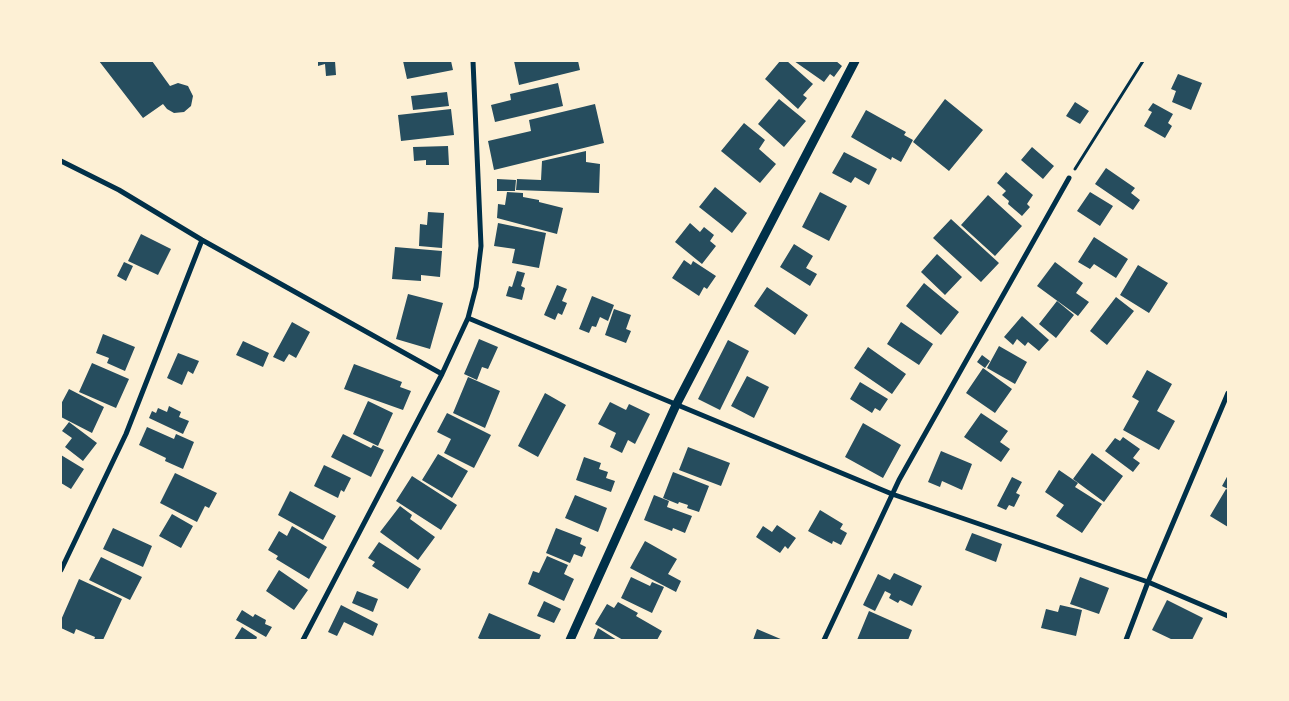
<!DOCTYPE html>
<style>
body{margin:0}
#map{position:relative;width:1289px;height:701px;overflow:hidden;background:#fdf0d5;font-family:"Nunito Sans",sans-serif}
canvas{display:block}
.frame{position:absolute;inset:0;border:62px solid #fdf0d5;pointer-events:none}
</style>
<div id="map">
<canvas width="1289" height="701"></canvas>
<div class="frame"></div>
</div>
<script>
const c = document.querySelector('canvas').getContext('2d');
c.lineJoin = 'round';
function fillPath(path, color) { c.fillStyle = color; c.fill(path, 'evenodd'); }
const toPath = rows => new Path2D(rows.map(r => 'M' + r).join(''));
function stroke(path, color, width, dash) { c.strokeStyle = color; c.lineWidth = width; c.lineCap = dash ? 'butt' : 'round'; c.setLineDash(dash || []); c.stroke(path); }
fillPath(toPath([
 [99,61,152,61,170,86,178,83,188,86,193,96,191,106,184,112,174,113,167,109,163,104,143,118],
 [318,61,335,61,336,75,326,76,325,64,318,66],
 [403,61,451,61,453,70,407,79],
 [514,61,578,61,580,70,519,85],
 [780,61,787,61,813,84,803,95,807,98,798,109,765,79],
 [794,61,836,61,842,66,834,77,830,74,824,82],
 [1178,74,1202,83,1191,110,1172,102,1176,91,1171,89],
 [558,83,563,106,495,122,491,105,511,100,510,94],
 [447,92,449,106,413,110,411,96],
 [779,99,806,121,784,147,758,124],
 [945,99,983,130,949,171,913,142],
 [1075,102,1089,111,1080,124,1066,116],
 [1153,103,1173,114,1168,123,1172,126,1165,138,1144,126,1152,112,1148,110],
 [595,104,604,143,494,170,488,141,531,131,529,120],
 [451,109,454,135,401,141,398,115],
 [866,110,906,132,904,135,913,140,901,162,892,157,891,160,851,137],
 [744,123,765,140,759,149,776,164,760,183,721,151],
 [448,146,449,165,426,165,426,160,414,161,413,147],
 [1032,147,1054,166,1043,179,1021,160],
 [586,151,586,162,600,164,599,193,516,190,517,179,541,180,542,161],
 [844,152,877,169,869,185,855,177,851,183,832,173],
 [1106,168,1135,188,1131,193,1140,200,1133,210,1095,184],
 [1006,172,1033,195,1027,204,1030,207,1022,216,1008,204,1009,201,1002,195,1006,191,997,183],
 [497,179,516,180,515,191,497,191],
 [715,187,747,213,732,233,699,207],
 [507,192,523,193,523,197,539,200,539,202,563,208,557,234,497,218,498,204,505,205],
 [820,192,847,206,829,241,802,227],
 [1090,192,1113,206,1100,226,1077,211],
 [988,195,1022,226,995,256,961,225],
 [428,212,444,213,442,248,419,246,420,224,427,225],
 [951,219,999,263,981,282,933,238],
 [498,223,546,233,539,268,512,263,515,249,494,246],
 [690,223,700,232,704,227,714,235,710,241,716,246,702,264,675,242],
 [141,234,171,249,158,275,128,261],
 [1094,237,1128,259,1116,278,1094,264,1090,269,1078,262],
 [794,244,813,256,806,268,817,274,810,286,780,267],
 [395,247,442,251,440,277,421,275,421,281,392,279],
 [937,254,962,277,945,295,921,272],
 [684,260,691,265,693,261,716,276,707,289,704,287,699,296,672,278],
 [124,262,133,266,126,281,117,276],
 [1055,262,1083,283,1076,293,1089,302,1078,316,1037,286],
 [1138,265,1168,283,1149,313,1120,295],
 [517,271,525,273,521,286,525,288,522,300,506,296,509,286,512,287],
 [924,283,959,312,941,335,906,306],
 [557,285,567,289,562,301,567,303,562,315,558,313,555,320,544,315],
 [767,287,808,315,795,335,754,306],
 [408,294,443,303,430,349,396,339],
 [592,296,614,305,608,321,600,317,596,327,592,326,589,333,579,329],
 [1116,297,1134,311,1107,345,1090,331],
 [1057,301,1074,315,1056,338,1039,324],
 [614,309,631,315,626,329,631,331,626,343,605,335],
 [1022,316,1049,340,1039,351,1028,342,1025,346,1017,339,1013,345,1004,337],
 [292,322,310,332,296,358,289,354,284,362,273,357],
 [901,322,933,344,919,365,887,344],
 [103,334,135,347,125,371,107,363,109,358,96,353],
 [479,339,498,347,488,369,482,367,477,380,464,374],
 [728,340,749,351,720,410,698,399],
 [243,341,269,353,263,367,236,355],
 [999,346,1027,362,1015,384,987,368],
 [868,347,906,374,892,394,854,368],
 [178,353,199,361,193,374,188,371,182,385,167,378],
 [982,355,990,361,985,368,977,362],
 [92,363,129,379,116,408,79,392],
 [354,364,402,382,400,387,411,391,403,410,344,389],
 [983,368,1012,389,995,413,966,393],
 [1147,370,1172,384,1157,411,1175,421,1159,450,1123,430,1139,401,1132,397],
 [747,376,769,387,754,418,731,406],
 [468,377,500,391,485,428,453,413],
 [860,382,888,399,880,411,875,408,872,413,850,399],
 [69,389,104,407,92,433,61,417,61,404],
 [545,393,566,405,538,457,518,446],
 [368,401,393,413,378,446,353,434],
 [610,402,626,410,629,404,650,414,635,444,628,440,622,453,610,447,616,433,598,424],
 [169,406,181,412,179,417,189,421,183,434,149,418,152,411,156,413,158,408,167,412],
 [447,413,491,435,474,468,444,453,451,439,437,432],
 [981,413,1008,431,1000,442,1010,449,1001,462,964,437],
 [69,422,97,443,83,461,65,447,72,438,62,431],
 [863,423,901,445,883,478,845,457],
 [147,427,174,439,176,434,194,442,183,469,165,461,166,458,139,445],
 [343,434,371,448,373,445,384,450,371,477,331,457],
 [1123,437,1140,449,1133,458,1140,463,1133,472,1105,451,1115,438,1120,441],
 [688,447,730,463,721,486,679,470],
 [941,451,972,464,962,490,942,481,940,487,928,482],
 [1092,453,1123,476,1104,502,1073,479],
 [438,454,468,471,452,498,422,480],
 [61,455,84,469,71,489,61,483],
 [584,457,601,463,599,469,608,472,606,478,615,481,611,492,576,480],
 [324,465,351,478,344,492,341,490,338,498,314,486],
 [1059,470,1078,483,1075,487,1102,504,1082,533,1056,516,1064,505,1045,492],
 [673,472,709,486,699,512,687,508,688,505,679,502,678,504,663,498],
 [175,473,217,493,209,508,205,506,197,522,160,503],
 [1228,475,1228,489,1222,486],
 [412,476,457,505,441,530,396,501],
 [1012,477,1022,482,1016,493,1020,495,1014,507,1009,505,1006,510,997,506],
 [1226,489,1228,490,1228,527,1210,516],
 [290,491,336,516,323,540,278,515],
 [575,495,607,508,598,532,565,518],
 [654,495,669,501,667,507,692,516,685,533,673,528,672,531,644,520],
 [400,506,412,515,410,519,435,537,418,560,380,532],
 [820,510,843,524,840,529,847,533,841,545,833,541,832,544,808,531],
 [172,514,193,526,181,548,159,536],
 [777,525,796,538,788,549,785,546,780,553,756,537,763,526,772,532],
 [292,526,327,547,309,579,276,559,278,556,268,550,279,531,287,536],
 [113,528,152,546,143,567,103,549],
 [556,528,582,538,580,544,586,547,582,557,574,554,570,563,546,553],
 [972,533,1002,544,996,562,965,550],
 [645,541,677,559,668,574,681,581,676,592,630,568],
 [379,542,421,569,408,589,372,566,375,562,368,558],
 [547,556,568,565,564,574,574,579,564,601,528,584,533,571,539,573],
 [101,557,142,577,130,600,89,580],
 [279,570,308,590,294,610,266,591],
 [894,573,922,586,912,606,900,600,898,603,889,598,891,594,885,591,875,611,863,605,878,574,890,580],
 [631,577,650,586,652,582,664,587,652,613,621,598],
 [1080,577,1109,588,1099,614,1070,604],
 [79,579,122,599,103,640,94,640,95,637,76,629,74,634,61,628,61,620],
 [357,591,378,599,373,612,352,603],
 [1167,600,1203,618,1192,640,1173,640,1152,630],
 [544,601,561,609,554,623,537,616],
 [618,602,638,613,636,616,662,631,657,640,623,640,595,624,607,604,614,608],
 [341,605,378,624,373,636,344,622,337,636,328,632],
 [1060,605,1082,610,1076,636,1041,628,1046,609,1058,612],
 [242,610,253,617,255,614,266,620,265,624,272,627,266,637,236,620],
 [869,611,912,630,908,640,857,640],
 [489,613,541,635,539,640,482,640,478,638],
 [242,627,257,637,256,640,234,640],
 [598,628,617,640,593,640],
 [757,629,783,640,753,640]
]), '#264d5e');
stroke(toPath([
 [1075,169,1143,61]
]), '#003049', 3);
stroke(toPath([
 [61,161,119,190,202,240,442,374],
 [468,318,892,494,1148,582,1228,616],
 [61,570,126,434,202,240],
 [303,640,442,374,468,318,476,287,481,246,473,61],
 [824,640,899,480,1069,178],
 [1126,640,1148,582,1228,393]
]), '#003049', 5);
stroke(toPath([
 [570,640,676,405,855,61]
]), '#003049', 9);
</script>
